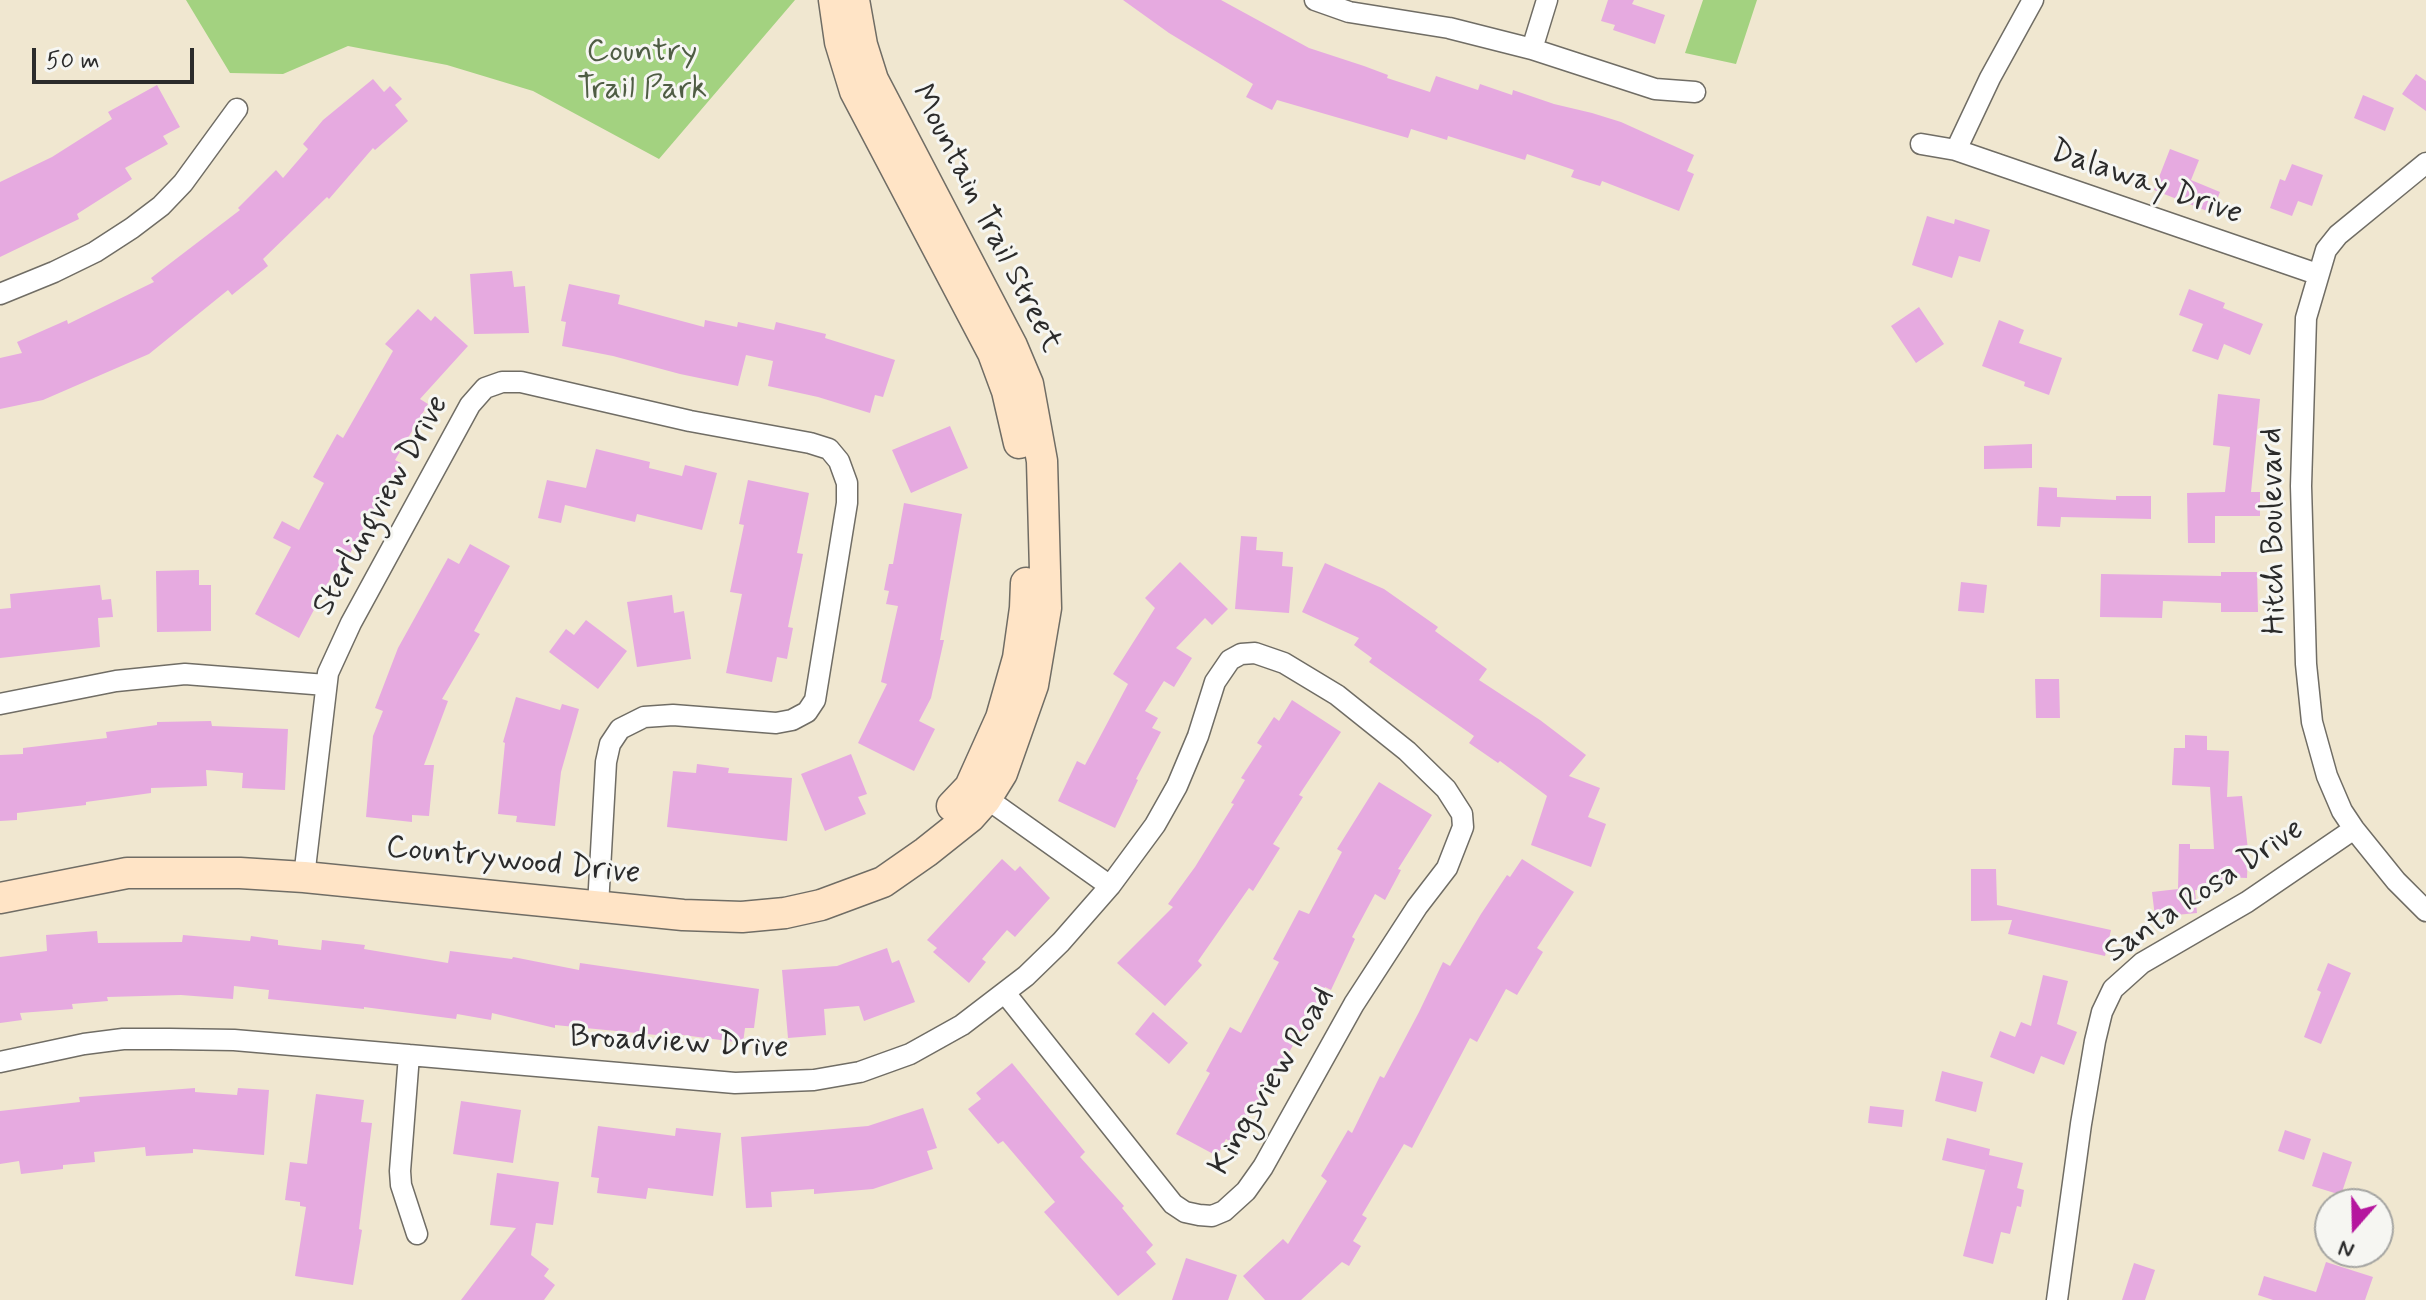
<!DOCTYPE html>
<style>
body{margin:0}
#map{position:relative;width:2426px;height:1300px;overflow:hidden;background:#f0e7d0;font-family:Mynerve,sans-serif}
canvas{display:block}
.north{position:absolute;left:2314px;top:1188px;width:80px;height:80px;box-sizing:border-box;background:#f6f6f2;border:2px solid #a5a5a2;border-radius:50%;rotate:200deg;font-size:22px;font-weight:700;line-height:32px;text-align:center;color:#2b2b2b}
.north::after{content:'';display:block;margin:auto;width:28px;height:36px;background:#b5179e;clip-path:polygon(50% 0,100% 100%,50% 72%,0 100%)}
.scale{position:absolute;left:32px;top:48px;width:162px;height:36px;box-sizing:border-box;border:4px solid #2b2b2b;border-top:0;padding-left:10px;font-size:24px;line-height:28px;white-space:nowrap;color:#2b2b2b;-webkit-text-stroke:6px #f6f6f2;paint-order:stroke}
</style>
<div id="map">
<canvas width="2426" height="1300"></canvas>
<div class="north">N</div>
<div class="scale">50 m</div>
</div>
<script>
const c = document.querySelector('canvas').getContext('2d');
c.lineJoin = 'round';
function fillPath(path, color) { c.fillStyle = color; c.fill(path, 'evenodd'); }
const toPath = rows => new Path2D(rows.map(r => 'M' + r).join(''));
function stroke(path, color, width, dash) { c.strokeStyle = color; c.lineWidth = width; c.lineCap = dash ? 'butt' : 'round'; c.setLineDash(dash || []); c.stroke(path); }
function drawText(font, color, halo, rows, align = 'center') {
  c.font = font + ' Mynerve,sans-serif'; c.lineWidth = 6; c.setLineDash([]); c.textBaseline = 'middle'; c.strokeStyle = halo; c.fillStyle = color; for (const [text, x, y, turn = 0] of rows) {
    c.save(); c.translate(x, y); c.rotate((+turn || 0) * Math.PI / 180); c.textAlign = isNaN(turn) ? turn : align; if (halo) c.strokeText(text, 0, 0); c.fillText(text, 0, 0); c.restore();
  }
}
fillPath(toPath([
 [186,0,795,0,659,159,533,91,447,65,348,46,283,74,230,73],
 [1703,0,1757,0,1736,64,1685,53]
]), '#a3d280');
fillPath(toPath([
 [1123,0,1221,0,1309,48,1364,66,1388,75,1387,78,1430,92,1436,76,1478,90,1480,84,1512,95,1513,90,1554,104,1592,113,1621,122,1694,155,1687,171,1694,174,1679,211,1602,181,1600,186,1571,177,1574,170,1527,154,1525,160,1448,136,1447,140,1411,129,1408,138,1277,100,1272,110,1246,97,1253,84,1169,33],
 [1608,0,1634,0,1632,4,1665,15,1655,44,1613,30,1615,25,1601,21],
 [2416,74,2426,81,2426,111,2402,94],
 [373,79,384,92,390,86,402,99,395,105,408,121,375,150,373,148,329,199,327,197,263,259,268,266,232,295,228,290,149,354,43,400,0,409,0,358,22,353,17,342,67,320,68,324,154,282,151,278,240,210,238,208,276,170,283,178,308,149,303,144,323,120],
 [157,85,180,127,163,136,168,144,125,168,132,179,77,214,79,219,0,257,0,182,52,157,112,119,108,112],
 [2363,95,2394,108,2385,131,2354,118],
 [2170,149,2199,160,2191,180,2220,192,2212,213,2154,190],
 [2292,164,2323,175,2312,206,2298,201,2292,216,2270,208,2280,179,2285,181],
 [1927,216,1954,224,1955,219,1990,230,1980,262,1959,256,1952,278,1912,265],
 [512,271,514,287,525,286,529,333,474,334,470,274],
 [569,284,620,295,618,304,704,327,705,320,737,327,738,322,774,330,776,322,826,334,825,338,895,360,883,397,875,395,870,413,818,397,768,386,773,361,746,355,738,386,680,374,613,356,562,346,566,322,561,321],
 [2189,289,2225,303,2223,308,2263,324,2250,355,2224,344,2218,360,2192,351,2203,324,2179,315],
 [1919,307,1944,344,1916,363,1891,326],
 [418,309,431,321,435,316,468,346,420,399,428,404,395,460,401,463,374,512,372,511,340,573,335,570,299,638,255,614,291,547,273,538,282,521,299,530,324,483,313,477,337,434,343,438,393,351,385,344],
 [1999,320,2024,330,2019,343,2062,358,2049,395,2024,386,2025,382,1982,366],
 [2218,394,2260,399,2251,492,2260,492,2260,516,2215,516,2215,543,2188,543,2187,493,2225,492,2230,447,2213,445],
 [950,426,968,468,911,493,892,450],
 [2032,444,2032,468,1984,469,1984,446],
 [596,449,650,462,649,468,682,476,685,465,717,473,702,530,637,514,635,522,565,505,561,523,538,518,547,480,586,488],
 [748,480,809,493,797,553,803,554,788,627,793,628,787,659,777,657,772,682,726,673,742,594,730,592,744,525,739,524],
 [2039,487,2057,488,2057,497,2116,500,2116,496,2151,496,2151,519,2061,517,2060,527,2037,526],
 [904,503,962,514,940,640,944,640,931,698,919,721,935,729,914,771,858,743,887,684,881,682,898,606,886,604,889,591,884,590,889,564,893,564],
 [1241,536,1257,537,1256,550,1283,552,1282,566,1293,567,1289,613,1235,609],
 [470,544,510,566,474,631,480,634,442,699,448,701,424,765,434,765,429,816,412,815,412,822,366,817,373,736,383,711,375,708,398,648,448,558,459,564],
 [1180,562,1228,609,1212,625,1205,618,1176,648,1192,658,1174,687,1164,681,1145,711,1158,718,1152,728,1161,732,1136,779,1138,780,1115,828,1058,801,1077,761,1085,765,1128,684,1113,674,1155,608,1145,598],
 [1325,563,1384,589,1438,627,1435,631,1487,669,1479,680,1540,720,1586,755,1569,776,1600,788,1588,817,1606,824,1591,867,1531,845,1547,796,1500,761,1498,763,1469,743,1474,736,1369,662,1372,658,1354,645,1359,638,1302,612],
 [199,570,199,585,211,585,211,631,157,632,156,571],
 [2221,572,2257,572,2258,612,2221,612,2221,603,2163,601,2162,618,2100,617,2101,574,2221,576],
 [1961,582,1987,585,1984,613,1958,611],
 [100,585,102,600,111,599,113,617,98,618,100,647,0,658,0,609,11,608,10,594],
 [672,595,674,613,684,611,691,659,637,667,627,602],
 [586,620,627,651,598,689,549,652,566,629,574,635],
 [2035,679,2059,679,2060,718,2036,718],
 [516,697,560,710,562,704,579,709,561,772,555,826,516,822,517,816,498,814,505,743,503,742],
 [1292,700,1341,732,1299,795,1303,797,1273,844,1280,848,1253,891,1249,888,1198,961,1202,965,1165,1006,1117,963,1173,907,1168,904,1195,867,1234,804,1231,803,1245,780,1241,778,1262,746,1257,743,1274,717,1279,721],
 [211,721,212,726,288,729,285,790,242,788,243,773,206,770,207,786,151,788,151,793,86,802,86,805,17,813,17,820,0,821,0,755,23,754,23,748,107,738,106,732,157,725,157,722],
 [2185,735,2207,736,2207,750,2229,751,2227,797,2242,796,2248,850,2247,878,2224,877,2224,891,2195,890,2197,913,2155,917,2152,892,2178,889,2179,844,2190,844,2190,849,2214,849,2210,787,2172,785,2174,748,2185,748],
 [851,754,867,794,858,797,866,814,825,831,801,774],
 [697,764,729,768,728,773,792,778,787,841,667,827,673,771,696,773],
 [1379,782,1432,815,1398,869,1401,870,1385,900,1375,894,1352,937,1355,939,1331,990,1325,987,1259,1107,1255,1105,1234,1144,1226,1139,1217,1156,1176,1134,1210,1073,1206,1071,1230,1027,1241,1033,1279,962,1273,959,1299,910,1309,914,1342,852,1337,849],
 [1002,859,1015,871,1020,866,1050,898,1015,937,1007,930,982,959,986,962,969,983,933,952,937,948,927,940],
 [1522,859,1574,892,1537,948,1543,952,1517,995,1506,989,1477,1042,1470,1038,1412,1148,1404,1144,1362,1215,1367,1218,1353,1241,1361,1246,1349,1266,1342,1262,1301,1300,1265,1300,1243,1276,1283,1239,1288,1244,1327,1181,1321,1176,1348,1130,1352,1133,1380,1076,1384,1078,1419,1012,1443,962,1450,966,1481,914,1507,875,1510,877],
 [1971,869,1996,869,1997,905,2111,930,2105,956,2008,934,2012,920,1971,921],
 [97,931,98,943,182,942,183,935,250,941,251,936,278,940,278,945,321,950,322,940,365,945,364,949,448,963,450,951,512,959,513,957,579,970,580,963,759,989,754,1028,745,1028,743,1043,668,1033,667,1036,555,1025,555,1028,492,1013,491,1020,457,1014,456,1019,364,1007,364,1009,298,1002,268,999,269,990,234,986,233,999,181,995,107,997,108,1001,72,1004,73,1009,20,1013,22,1020,0,1023,0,957,47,951,46,935],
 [887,948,892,963,899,960,915,1002,864,1021,859,1006,824,1009,826,1035,788,1038,782,970,837,966],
 [2328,963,2351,973,2321,1044,2304,1037,2321,992,2317,990],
 [2043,975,2068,981,2057,1024,2077,1032,2064,1065,2041,1056,2034,1074,1990,1057,2000,1031,2015,1037,2021,1022,2031,1026],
 [1153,1012,1188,1043,1169,1064,1135,1034],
 [1012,1063,1085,1152,1080,1157,1124,1206,1122,1208,1153,1245,1146,1252,1156,1264,1118,1296,1044,1212,1055,1202,1003,1141,998,1144,968,1109,981,1099,976,1093],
 [1942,1071,1983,1082,1976,1112,1935,1101],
 [195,1088,195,1092,237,1095,238,1088,269,1090,264,1155,193,1149,193,1153,146,1156,145,1147,94,1152,95,1162,63,1165,63,1169,21,1174,19,1161,0,1164,0,1111,80,1102,79,1097],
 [316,1094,364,1100,361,1122,372,1123,359,1229,362,1230,353,1285,295,1276,306,1207,300,1206,300,1202,285,1200,290,1162,307,1164],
 [461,1101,521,1110,513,1163,453,1154],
 [1870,1106,1904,1110,1902,1127,1868,1123],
 [923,1108,937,1148,927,1151,933,1169,873,1189,814,1194,814,1189,771,1192,772,1207,746,1208,741,1137,868,1126],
 [598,1126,675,1136,676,1128,721,1133,713,1196,648,1188,646,1199,597,1193,599,1178,591,1177],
 [2285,1130,2311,1139,2304,1160,2278,1151],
 [1947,1138,1990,1149,1989,1155,2023,1163,2017,1188,2024,1190,2021,1207,2017,1206,2010,1234,2001,1232,1993,1264,1963,1256,1988,1158,1985,1170,1942,1160],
 [2323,1152,2352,1162,2341,1195,2312,1186],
 [497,1173,559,1182,553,1225,536,1223,531,1255,549,1269,544,1276,555,1285,544,1300,461,1300,516,1228,490,1225],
 [1186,1258,1237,1275,1228,1300,1172,1300],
 [2326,1262,2373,1277,2365,1300,2273,1300,2258,1295,2264,1276,2316,1292],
 [2134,1263,2155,1270,2145,1300,2122,1300]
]), '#e6aae0');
const street = toPath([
 [1315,0,1349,12,1449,28,1532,49,1655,89,1695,92],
 [1532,49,1547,0],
 [1921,144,1956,150,2317,274],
 [1956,150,1990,78,2033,0],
 [2426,163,2338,235,2326,250,2306,318,2301,486,2306,664,2312,722,2327,776,2342,811,2354,829,2396,881,2426,911],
 [0,294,54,272,95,252,132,228,161,206,183,183,237,109],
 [0,704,116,681,185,674,326,685],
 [979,793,1110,886],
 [304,877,328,673,351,623,470,405,485,388,502,382,521,382,690,421,810,443,829,449,839,461,847,483,847,503,815,700,807,712,792,720,776,723,673,715,644,717,620,729,610,744,606,762,598,906],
 [409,1055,400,1171,401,1185,417,1234],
 [0,1062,84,1044,123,1039,170,1039,234,1040,735,1083,814,1080,860,1072,910,1054,962,1025,1026,976,1061,942,1110,886,1155,825,1177,786,1198,736,1215,682,1230,660,1241,654,1255,653,1284,663,1337,695,1407,751,1446,789,1462,814,1463,827,1447,868,1417,907,1354,1004,1263,1167,1246,1191,1224,1211,1212,1216,1199,1215,1185,1212,1173,1204,1005,993],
 [2057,1300,2081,1124,2095,1041,2102,1012,2113,989,2142,963,2247,902,2354,829]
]);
const secondary = toPath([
 [834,0,840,42,855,91,993,353,1007,391,1019,443],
 [952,806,970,787,1001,718,1018,658,1025,608,1026,583],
 [0,898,127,873,240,873,304,877,683,915,742,917,785,913,821,905,883,882,926,852,970,817,986,799,1002,773,1033,685,1046,608,1042,461,1028,384,1012,346,873,80,862,45,854,0]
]);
stroke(street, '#706d65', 23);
stroke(secondary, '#706d65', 33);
stroke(street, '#fff', 20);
stroke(secondary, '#ffe4c6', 30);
drawText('32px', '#4f5d44', '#f6f6f2', [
 ["Country",642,53],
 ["Trail Park",642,90]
]);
drawText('32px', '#2b2b2b', '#f6f6f2', [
 ["Dalaway Drive",2146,184,19],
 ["Mountain Trail Street",985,219,63],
 ["Sterlingview Drive",382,506,-61],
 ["Hitch Boulevard",2275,531,-91],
 ["Countrywood Drive",513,862,6],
 ["Santa Rosa Drive",2205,892,-34],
 ["Broadview Drive",679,1044,3],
 ["Kingsview Road",1273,1082,-59]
]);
</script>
